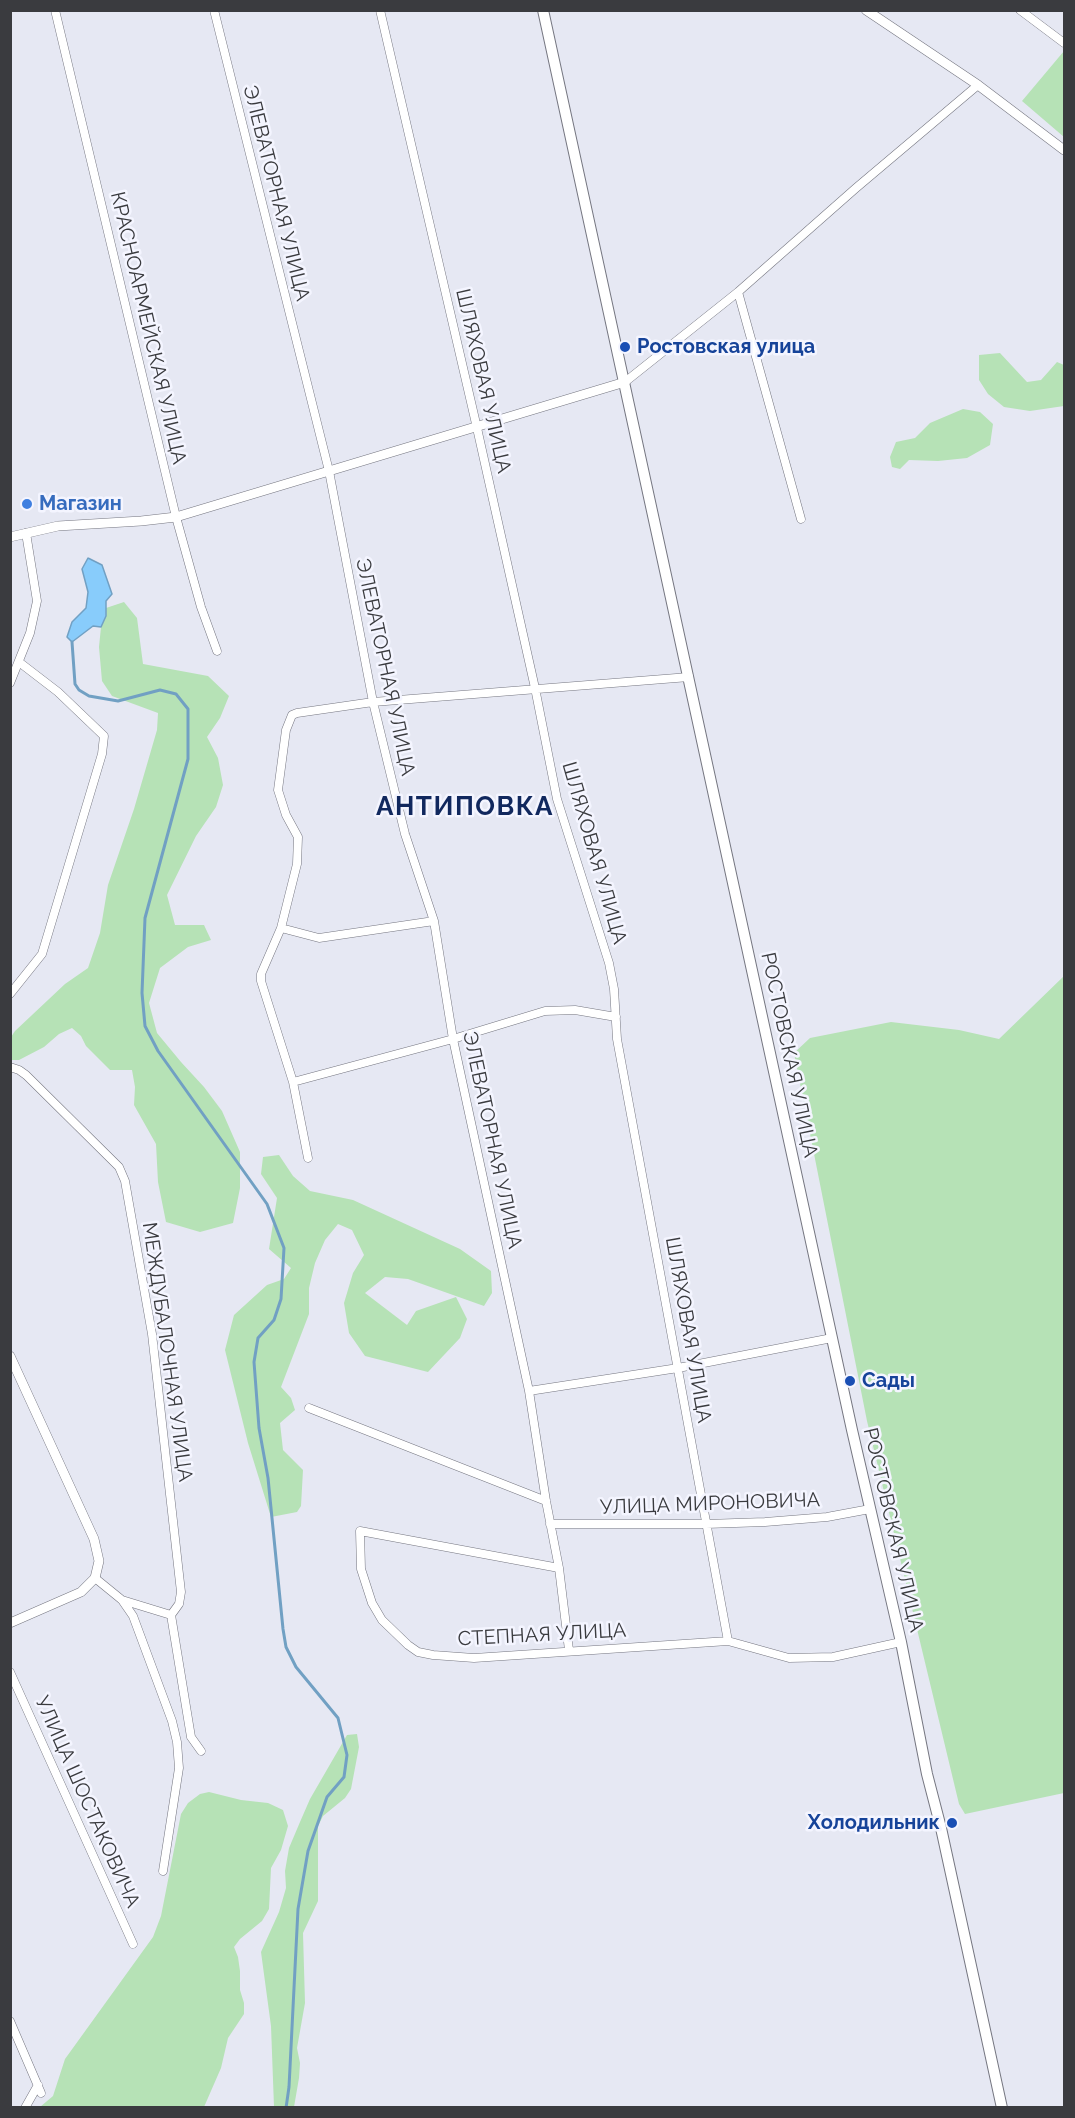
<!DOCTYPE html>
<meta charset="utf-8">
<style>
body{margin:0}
#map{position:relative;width:1075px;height:2118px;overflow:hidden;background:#e6e8f3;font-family:Raleway,sans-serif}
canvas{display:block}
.frame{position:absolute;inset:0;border:12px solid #3a3b3f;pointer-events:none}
</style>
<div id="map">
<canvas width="1075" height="2118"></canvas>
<div class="frame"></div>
</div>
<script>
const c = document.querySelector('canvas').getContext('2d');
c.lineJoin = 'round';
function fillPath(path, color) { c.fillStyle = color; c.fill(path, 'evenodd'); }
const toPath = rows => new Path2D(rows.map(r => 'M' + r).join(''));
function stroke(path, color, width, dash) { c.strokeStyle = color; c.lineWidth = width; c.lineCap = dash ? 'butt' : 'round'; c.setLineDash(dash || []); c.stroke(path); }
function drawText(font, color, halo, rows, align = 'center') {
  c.font = font + ' Raleway,sans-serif'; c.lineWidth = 5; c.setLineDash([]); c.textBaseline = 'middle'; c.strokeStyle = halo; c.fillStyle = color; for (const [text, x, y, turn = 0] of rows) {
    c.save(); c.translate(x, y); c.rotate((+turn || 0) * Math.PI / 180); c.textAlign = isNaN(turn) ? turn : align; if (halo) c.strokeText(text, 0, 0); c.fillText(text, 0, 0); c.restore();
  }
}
fillPath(toPath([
 [1064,51,1064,137,1022,101],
 [1000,353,1027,382,1041,380,1057,362,1064,365,1064,406,1030,411,1004,407,988,394,979,380,979,355],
 [963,409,980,412,993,424,990,445,967,458,938,461,909,460,900,469,892,467,890,457,896,442,915,438,930,423],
 [124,602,137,618,143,664,208,676,229,696,220,718,207,737,218,758,223,785,216,807,196,836,167,895,175,925,204,925,211,940,188,947,160,968,149,1003,157,1033,181,1062,204,1087,222,1111,240,1152,240,1188,233,1223,200,1232,166,1222,158,1182,156,1144,134,1105,135,1087,132,1070,110,1070,86,1046,81,1036,72,1028,59,1034,44,1047,19,1060,11,1060,11,1037,15,1031,65,984,88,968,100,933,108,885,134,809,157,730,158,713,112,696,102,681,99,647,101,627,106,616,106,608],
 [1064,976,1064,1793,965,1814,959,1804,867,1421,794,1053,810,1038,891,1022,959,1030,999,1039],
 [279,1155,293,1176,310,1191,353,1200,460,1249,491,1271,492,1293,484,1306,408,1279,385,1277,365,1293,407,1325,416,1311,456,1297,467,1319,460,1338,428,1372,365,1356,349,1333,344,1303,353,1273,364,1255,352,1230,338,1224,325,1240,315,1263,309,1288,309,1314,281,1387,291,1398,295,1410,280,1423,283,1450,303,1470,301,1506,297,1512,271,1517,248,1443,225,1350,234,1315,267,1285,284,1279,291,1268,269,1249,277,1198,261,1174,263,1157],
 [357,1734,359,1747,351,1789,345,1798,323,1816,318,1826,318,1901,303,1933,305,2003,297,2048,300,2063,299,2078,294,2107,274,2107,271,2026,261,1952,279,1912,286,1888,285,1871,289,1848,300,1822,310,1799,347,1735],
 [209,1792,241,1800,268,1803,283,1810,288,1826,281,1850,271,1868,269,1909,262,1921,240,1939,234,1947,238,1957,240,1971,240,1990,244,2003,244,2014,228,2038,221,2068,204,2107,40,2107,53,2096,65,2059,153,1937,161,1916,181,1814,188,1803,200,1794]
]), '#b6e2b6');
const water = toPath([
 [88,558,102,565,112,594,106,601,106,616,101,627,93,626,72,642,67,637,72,622,86,608,88,592,82,569,88,558]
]);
fillPath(water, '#88ccfb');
stroke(water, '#71a0c3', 1.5);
stroke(toPath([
 [72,642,75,684,79,690,89,696,118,701,160,690,176,694,188,709,188,759,145,918,142,993,145,1026,158,1051,267,1204,284,1248,281,1299,274,1320,258,1338,254,1362,259,1428,268,1478,283,1629,286,1647,296,1667,338,1718,347,1755,344,1777,327,1797,308,1851,298,1909,289,2087,286,2108]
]), '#71a0c3', 3);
const minor = toPath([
 [55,10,176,517,201,607,217,651],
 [214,10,329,471,373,702,405,834,434,921,453,1039,529,1391,546,1501,559,1568,569,1650],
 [380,10,477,428,535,688,557,799,609,963,614,989,617,1039,728,1641],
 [1020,10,1064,43],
 [738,292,801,519],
 [625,382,738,292,856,188,978,85],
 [10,683,30,633,37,601,26,533],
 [281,928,319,938,434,921],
 [10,994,42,954,102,754,104,736,58,692,19,662],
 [10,1067,19,1070,26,1075,119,1167,125,1181,152,1334,181,1592,179,1604,171,1615],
 [293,1082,453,1039,545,1011,575,1010,616,1017],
 [308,1158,293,1082,261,981,261,974,281,928,297,864,298,837,286,815,278,790,286,730,292,715,297,713,373,702,689,677],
 [529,1391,678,1368,832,1338],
 [309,1408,546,1501],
 [550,1524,706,1524,765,1522,827,1517,870,1509],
 [559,1568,360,1531,361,1569,372,1603,382,1620,408,1645,418,1652,433,1655,474,1658,728,1641,789,1658,833,1657,901,1642],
 [95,1578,122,1600,133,1616,172,1721,177,1742,179,1768,163,1871],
 [122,1600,171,1615],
 [171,1615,191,1737,201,1751],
 [10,1672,133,1944],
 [10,2021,41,2093],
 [25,2108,38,2085]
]);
const tertiary = toPath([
 [866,10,978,85,1064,150],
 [10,537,58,526,141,521,176,517,625,382],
 [10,1356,94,1539,99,1561,95,1578,81,1592,10,1623]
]);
const secondary = toPath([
 [543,10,852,1430,901,1642,927,1774,941,1828,1002,2108]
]);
stroke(minor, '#757680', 9);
stroke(tertiary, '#757680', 10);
stroke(secondary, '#757680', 12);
stroke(minor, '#fff', 8);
stroke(tertiary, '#fff', 9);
stroke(secondary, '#fff', 10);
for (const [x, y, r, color] of [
 [625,347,6,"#1a4fb4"],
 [27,504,6,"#3f7fe0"],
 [850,1381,6,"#1a4fb4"],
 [952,1823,6,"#1a4fb4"]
]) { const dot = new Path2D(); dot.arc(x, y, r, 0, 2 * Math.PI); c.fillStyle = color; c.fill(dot); stroke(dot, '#f4f5ff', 2); }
drawText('20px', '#3a3b3f', '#f4f5ff', [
 ["ЭЛЕВАТОРНАЯ УЛИЦА",276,193,76],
 ["КРАСНОАРМЕЙСКАЯ УЛИЦА",148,328,77],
 ["ШЛЯХОВАЯ УЛИЦА",483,381,77],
 ["ЭЛЕВАТОРНАЯ УЛИЦА",385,667,78],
 ["ШЛЯХОВАЯ УЛИЦА",594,853,74],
 ["РОСТОВСКАЯ УЛИЦА",789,1055,78],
 ["ЭЛЕВАТОРНАЯ УЛИЦА",492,1140,78],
 ["ШЛЯХОВАЯ УЛИЦА",688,1330,80],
 ["МЕЖДУБАЛОЧНАЯ УЛИЦА",167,1352,82],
 ["УЛИЦА МИРОНОВИЧА",710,1504,-2],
 ["РОСТОВСКАЯ УЛИЦА",893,1530,77],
 ["СТЕПНАЯ УЛИЦА",542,1635,-3],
 ["УЛИЦА ШОСТАКОВИЧА",87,1802,66]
]);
drawText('bold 20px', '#164399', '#f4f5ff', [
 ["Ростовская улица",637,347],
 ["Сады",862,1381],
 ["Холодильник",940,1823,"right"]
], 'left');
drawText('bold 20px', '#366cbe', '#f4f5ff', [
 ["Магазин",39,504]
], 'left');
c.letterSpacing = '1.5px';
drawText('bold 26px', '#11285e', '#f4f5ff', [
 ["АНТИПОВКА",465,807]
]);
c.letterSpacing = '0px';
</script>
